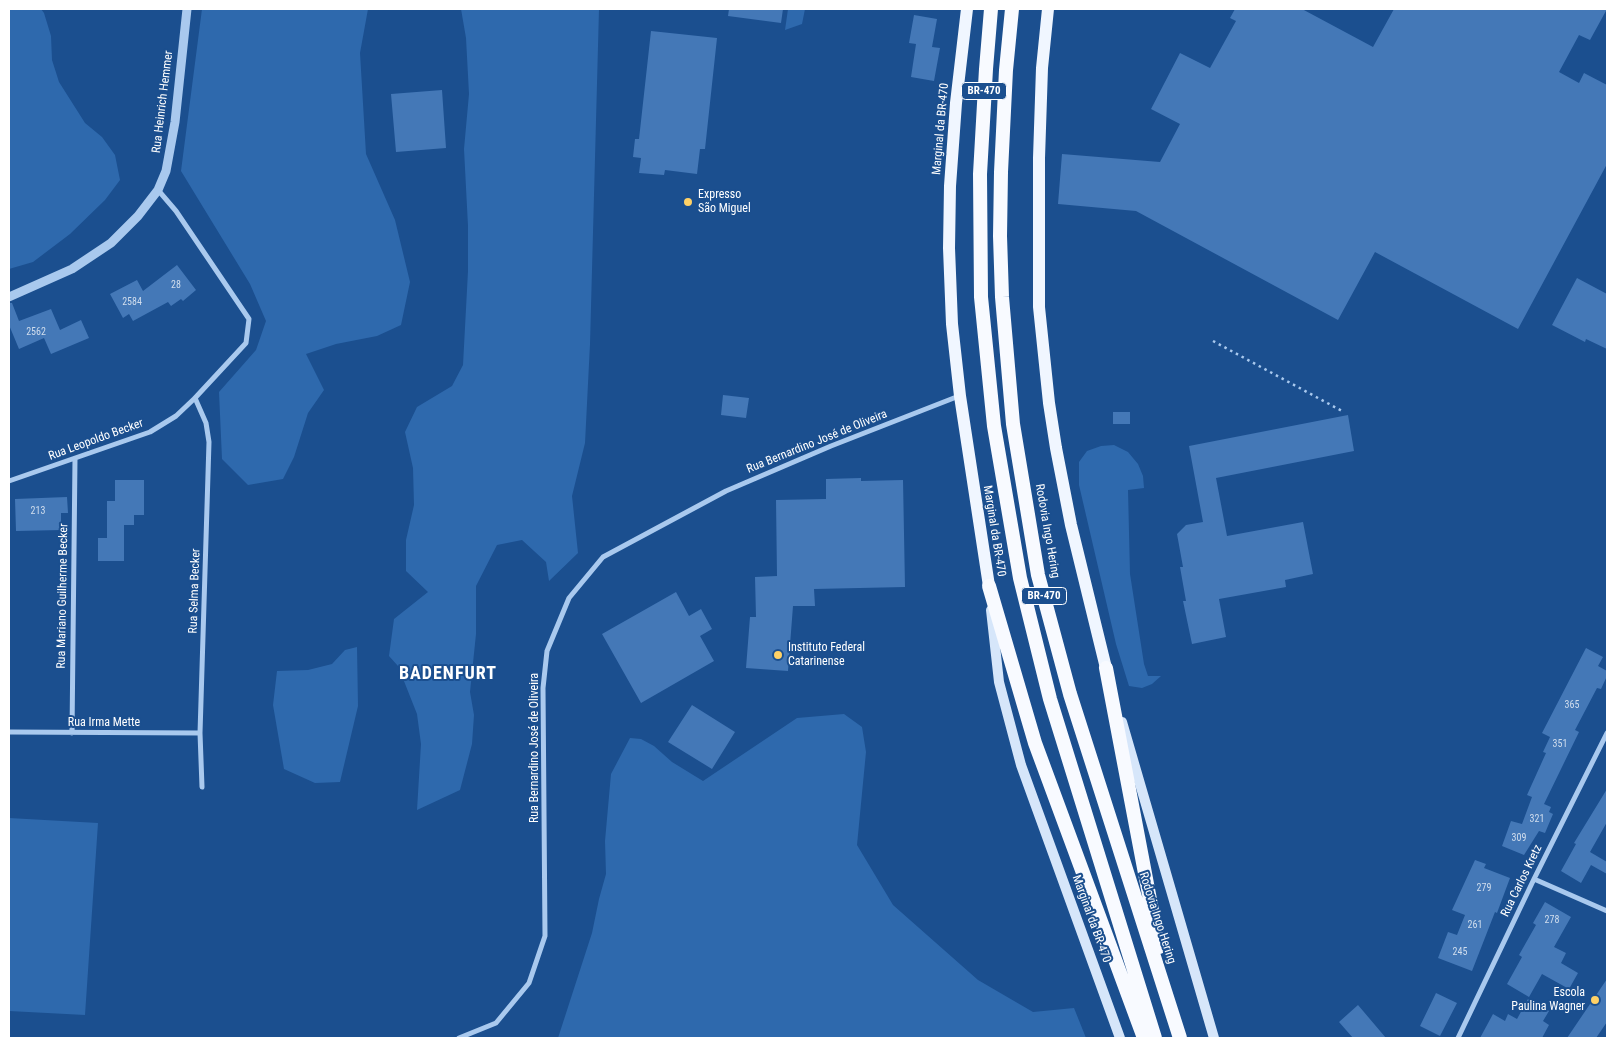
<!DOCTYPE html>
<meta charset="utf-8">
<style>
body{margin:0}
#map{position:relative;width:1616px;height:1047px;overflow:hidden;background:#1b4f8f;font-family:"Roboto Condensed",sans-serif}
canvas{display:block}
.frame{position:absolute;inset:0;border:10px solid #fff;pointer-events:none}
</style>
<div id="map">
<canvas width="1616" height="1047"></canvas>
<div class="frame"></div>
</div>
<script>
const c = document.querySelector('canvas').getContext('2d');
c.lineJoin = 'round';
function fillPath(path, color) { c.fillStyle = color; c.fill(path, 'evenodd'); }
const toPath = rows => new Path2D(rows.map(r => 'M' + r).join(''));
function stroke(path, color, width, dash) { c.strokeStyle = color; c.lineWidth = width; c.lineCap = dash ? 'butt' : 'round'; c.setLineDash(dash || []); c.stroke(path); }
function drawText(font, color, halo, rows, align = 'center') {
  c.font = font + ' "Roboto Condensed",sans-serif'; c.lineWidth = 4; c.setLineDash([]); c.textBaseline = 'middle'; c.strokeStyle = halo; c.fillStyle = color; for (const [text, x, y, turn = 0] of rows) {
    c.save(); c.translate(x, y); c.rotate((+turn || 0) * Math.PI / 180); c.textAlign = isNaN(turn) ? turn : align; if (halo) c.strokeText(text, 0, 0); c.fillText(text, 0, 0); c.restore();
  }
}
fillPath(toPath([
 [9,9,41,9,44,13,51,36,52,60,59,82,85,123,102,137,115,155,120,180,105,200,70,234,33,262,9,269],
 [202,9,368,9,360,53,366,154,395,220,410,282,401,325,377,336,336,344,306,354,324,390,308,413,294,457,283,479,248,485,222,459,219,392,256,350,266,321,250,284,181,171],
 [461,9,599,9,590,344,585,443,572,496,578,553,549,581,546,562,522,540,497,545,476,586,476,634,470,692,474,715,472,744,460,790,417,810,421,744,417,714,398,666,389,656,394,619,428,592,406,571,406,540,414,505,413,468,405,432,417,407,452,386,463,365,468,271,468,226,464,149,469,94,466,38],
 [788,9,805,9,802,24,785,30],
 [1114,445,1128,452,1138,464,1143,476,1144,488,1128,490,1130,574,1144,664,1148,676,1161,676,1152,684,1142,688,1129,686,1116,644,1079,485,1079,462,1087,451,1101,446],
 [357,647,358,706,340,782,315,783,284,769,273,705,277,671,308,670,332,664,345,650],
 [844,714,862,727,866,752,857,845,893,905,978,980,1033,1012,1074,1008,1086,1038,558,1038,592,933,599,899,606,874,605,841,611,774,630,738,641,739,654,746,672,762,703,781,797,718],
 [9,818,98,823,85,1015,9,1011]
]), '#2e69ad');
fillPath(toPath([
 [729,9,783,9,781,23,728,16],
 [1235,9,1302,9,1373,47,1394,9,1607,9,1590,40,1579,35,1559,72,1579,83,1584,73,1607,85,1607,164,1518,329,1375,252,1338,320,1136,211,1058,204,1062,154,1160,162,1180,124,1151,109,1180,53,1210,68,1236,21,1230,18],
 [914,15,937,19,932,47,940,48,934,81,911,77,916,44,909,43],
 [651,31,717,38,705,149,700,149,697,174,665,170,664,175,639,173,641,158,633,157,635,139,639,139],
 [442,90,446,148,396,152,391,94],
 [177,265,196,290,183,301,181,299,171,306,168,302,133,321,129,314,123,318,110,294,137,280,143,291],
 [1577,278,1607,294,1607,349,1586,339,1585,342,1552,325],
 [9,303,12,303,19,321,51,309,60,330,81,320,89,338,51,354,44,338,19,349,9,325],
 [723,395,749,398,746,418,721,415],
 [1113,412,1130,412,1130,424,1113,424],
 [1348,415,1354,451,1216,478,1227,536,1303,522,1313,574,1285,580,1286,587,1219,599,1226,637,1192,644,1183,601,1186,601,1180,567,1183,567,1177,534,1186,525,1203,522,1189,446],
 [861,478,861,481,903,480,905,587,814,589,815,606,793,606,788,671,746,668,750,617,756,617,755,577,777,576,776,500,826,499,826,479],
 [115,480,144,480,144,515,134,515,134,525,124,525,124,561,98,561,98,538,107,538,107,501,115,501],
 [67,497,68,513,61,513,61,530,16,531,15,499],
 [676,592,689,616,701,609,712,629,700,636,714,661,641,703,602,634],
 [1586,648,1603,657,1598,666,1607,671,1607,676,1601,689,1597,688,1575,730,1579,732,1544,804,1551,807,1549,812,1553,814,1545,833,1539,831,1524,855,1502,846,1511,821,1522,824,1532,797,1527,795,1546,753,1543,752,1550,737,1542,733],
 [692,705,735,732,712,769,668,742],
 [1607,789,1607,822,1590,852,1607,862,1607,874,1591,865,1581,883,1561,871,1576,844,1574,843],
 [1475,860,1486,864,1484,868,1510,878,1497,913,1495,912,1472,971,1438,958,1448,932,1457,935,1465,915,1452,910],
 [1545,902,1571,917,1554,947,1566,953,1561,963,1578,973,1569,989,1542,974,1529,997,1507,984,1522,957,1519,955,1536,925,1533,923],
 [1607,979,1607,1022,1596,1038,1567,1038],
 [1436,993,1457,1003,1440,1036,1420,1026],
 [1528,999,1549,1011,1543,1021,1549,1025,1542,1038,1480,1038,1493,1014,1505,1021,1508,1014,1517,1019],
 [1358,1005,1386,1038,1353,1038,1339,1022]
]), '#4478b7');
stroke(toPath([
 [1213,341,1342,411]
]), '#a9c9ee', 2.5, [2.5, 4]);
stroke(toPath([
 [195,398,206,423,209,442,200,733,202,787],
 [9,481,150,432,176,416,195,398,246,343,249,319,176,211,158,190],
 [9,732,200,733],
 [72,733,75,459],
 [1534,879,1607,911],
 [459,1038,496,1023,529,983,545,936,543,688,547,651,569,598,603,557,726,491,831,446,959,396],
 [1458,1038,1534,879,1607,733]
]), '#a9c9ee', 5);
stroke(toPath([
 [9,297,72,269,111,243,138,216,158,190,166,171,175,122,187,9]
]), '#a9c9ee', 9);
stroke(toPath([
 [991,610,999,682,1021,765,1120,1038],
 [1122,722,1214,1038]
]), '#d6e6fa', 10);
stroke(toPath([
 [967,9,956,103,950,186,949,248,952,324,960,396,989,586],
 [1048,9,1042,68,1039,158,1039,307,1049,403,1056,448,1071,525,1106,668]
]), '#f0f6ff', 12);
stroke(toPath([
 [991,9,986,69,980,174,981,297,994,426,1020,578,1050,699,1155,1038],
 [1012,9,1006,70,1001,172,1000,236,1002,297,1013,424,1038,575,1070,694,1180,1038],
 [989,586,1035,743,1144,1038],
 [1106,668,1159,947]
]), '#f8faff', 14);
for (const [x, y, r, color] of [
 [688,202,5,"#ffd166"],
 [778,655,5,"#ffd166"],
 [1595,1000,5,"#ffd166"]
]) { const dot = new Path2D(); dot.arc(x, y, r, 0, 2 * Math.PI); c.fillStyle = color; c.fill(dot); stroke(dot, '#1b4f8f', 2); }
drawText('10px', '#d0dded', null, [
 ["28",176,285],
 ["2584",132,302],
 ["2562",36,332],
 ["213",38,511],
 ["365",1572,705],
 ["351",1560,744],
 ["321",1537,819],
 ["309",1519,838],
 ["279",1484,888],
 ["278",1552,920],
 ["261",1475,925],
 ["245",1460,952]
]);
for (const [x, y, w] of [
 [984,91,45],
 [1044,596,45]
]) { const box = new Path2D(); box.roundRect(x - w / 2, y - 8.5, w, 17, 4); c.fillStyle = '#1b4f8f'; c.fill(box); stroke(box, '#fff', 1); }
drawText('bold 11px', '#fff', null, [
 ["BR-470",984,91],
 ["BR-470",1044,596]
]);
drawText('12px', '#fff', '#1b4f8f', [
 ["Rua Heinrich Hemmer",163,102,-83],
 ["Marginal da BR-470",941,129,-85],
 ["Rua Leopoldo Becker",96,440,-20],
 ["Rua Bernardino José de Oliveira",817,442,-22],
 ["Marginal da BR-470",994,531,81],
 ["Rodovia Ingo Hering",1047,531,80],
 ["Rua Selma Becker",195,591,-88],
 ["Rua Mariano Guilherme Becker",63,596,-89],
 ["Rua Irma Mette",104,723],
 ["Rua Bernardino José de Oliveira",535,748,-90],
 ["Rua Carlos Kretz",1522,881,-64],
 ["Rodovia Ingo Hering",1157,918,72],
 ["Marginal da BR-470",1091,919,70]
]);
drawText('12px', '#fff', '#1b4f8f', [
 ["Expresso",698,195],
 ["São Miguel",698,209],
 ["Instituto Federal",788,648],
 ["Catarinense",788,662],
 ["Escola",1585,993,"right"],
 ["Paulina Wagner",1585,1007,"right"]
], 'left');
c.letterSpacing = '1px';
drawText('bold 18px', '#fff', '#1b4f8f', [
 ["BADENFURT",448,674]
]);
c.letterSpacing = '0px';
</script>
